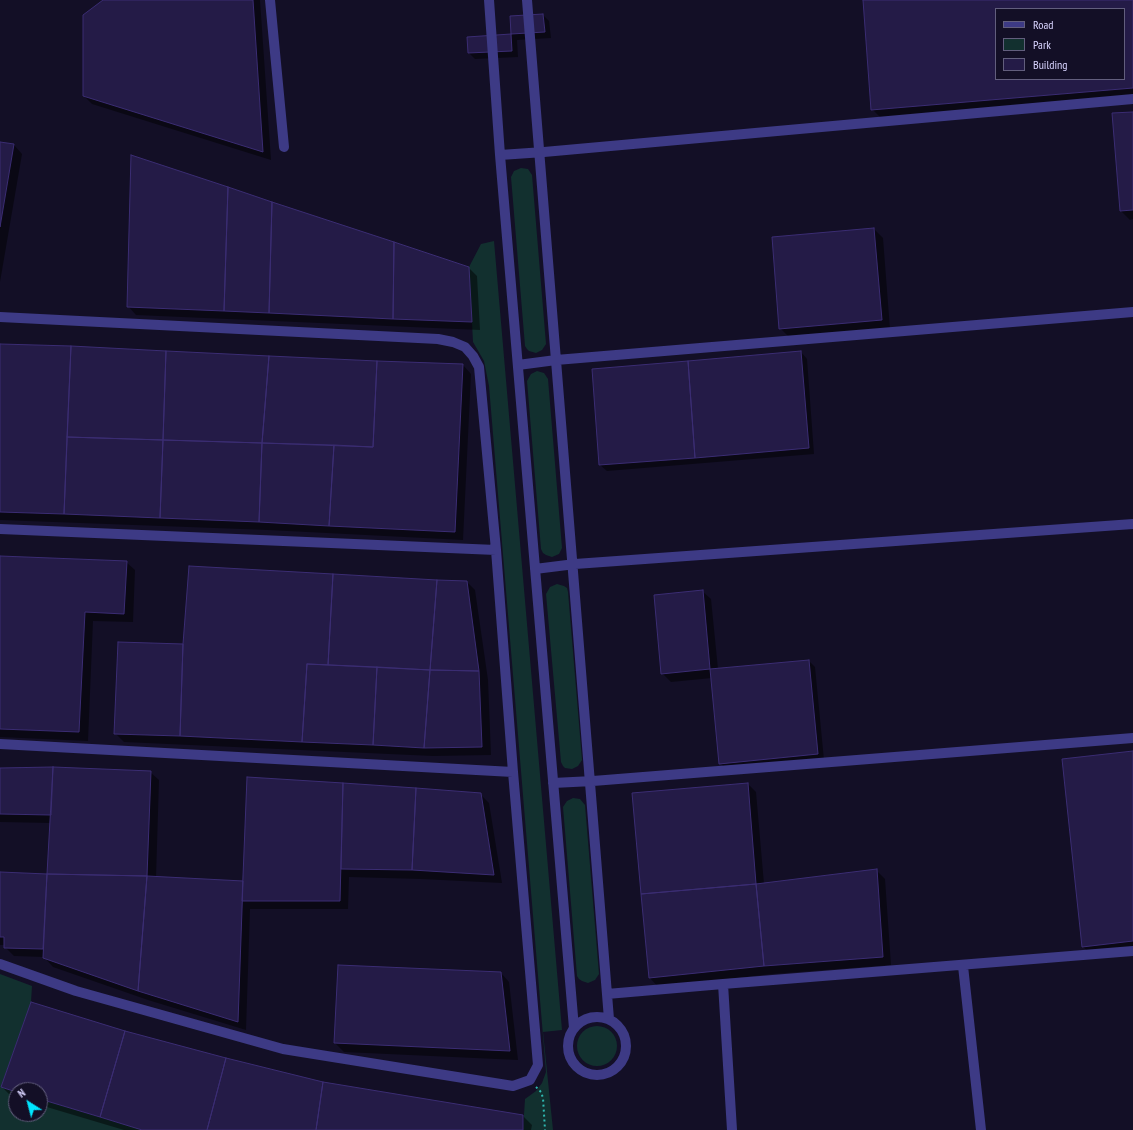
<!DOCTYPE html>
<style>
body{margin:0}
#map{position:relative;width:1133px;height:1130px;overflow:hidden;background:#130f26;font-family:"PT Sans Narrow",sans-serif}
canvas{display:block}
.legend{position:absolute;left:995px;top:8px;width:130px;height:72px;box-sizing:border-box;background:#130f26;border:1px solid #625e7d;margin:0;padding:5px 7px;list-style:none;font-size:12px;color:#d9d4ff}
.legend li{display:flex;align-items:center;gap:8px;height:20px}
.legend b{width:20px;border:1px solid #625e7d}
.north{position:absolute;left:8px;top:1082px;width:40px;height:40px;box-sizing:border-box;background:#130f26;border:1px solid #625e7d;border-radius:50%;rotate:324deg;font-size:11px;font-weight:700;line-height:16px;text-align:center;color:#d9d4ff}
.north::after{content:'';display:block;margin:auto;width:14px;height:18px;background:#00e5ff;clip-path:polygon(50% 0,100% 100%,50% 72%,0 100%)}
</style>
<div id="map">
<canvas width="1133" height="1130"></canvas>
<ul class="legend">
<li><b style="height:5px;background:#3d3a85"></b>Road</li>
<li><b style="height:11px;background:#12302f"></b>Park</li>
<li><b style="height:11px;background:#241b47"></b>Building</li>
</ul>
<div class="north">N</div>
</div>
<script>
const c = document.querySelector('canvas').getContext('2d');
c.lineJoin = 'round';
function fillPath(path, color) { c.fillStyle = color; c.fill(path, 'evenodd'); }
const toPath = rows => new Path2D(rows.map(r => 'M' + r).join(''));
function stroke(path, color, width, dash) { c.strokeStyle = color; c.lineWidth = width; c.lineCap = dash ? 'butt' : 'round'; c.setLineDash(dash || []); c.stroke(path); }
fillPath(toPath([
 [521,168,528,169,532,175,546,344,542,350,536,353,529,351,527,349,525,346,511,177,514,171],
 [494,241,562,1030,543,1032,553,1130,523,1130,525,1099,536,1091,542,1083,546,1072,489,386,484,361,473,342,469,267,481,244],
 [537,371,544,373,548,379,562,548,559,554,552,557,546,555,543,553,541,549,527,381,531,374],
 [557,584,564,586,567,588,568,592,582,760,578,766,572,769,565,768,563,766,561,762,546,594,550,587],
 [573,798,580,799,585,805,599,974,595,980,588,983,582,981,579,979,577,976,563,807,567,801],
 [0,974,32,986,31,1002,1,1087,16,1092,16,1114,40,1114,40,1099,142,1130,0,1130],
 '577 1046a20 20 0 1 1 40 0a20 20 0 1 1-40 0Z'
]), '#12302f');
fillPath(toPath([
 [105,0,260,0,271,160,92,104,84,96],
 [864,0,1133,0,1133,97,881,118,872,109],
 [996,9,1124,9,1124,79,996,79],
 [543,15,549,21,551,38,517,40,518,57,475,59,469,53,468,38,512,35,511,17],
 [1133,113,1133,219,1130,220,1121,211,1113,114],
 [0,143,14,145,22,154,0,282],
 [874,229,883,238,890,329,789,337,780,328],
 [468,267,477,276,480,330,136,315,128,306],
 [0,345,463,365,471,374,463,540,268,530,0,520],
 [801,352,807,359,814,454,607,471,600,465],
 [0,557,126,562,135,570,133,622,93,621,88,741,0,737],
 [437,581,467,582,475,590,488,680,491,755,433,756,124,742,115,733,184,645],
 [702,591,711,599,718,669,809,661,815,667,824,760,726,769,720,763,712,678,671,682,662,673],
 [1133,752,1133,951,1092,955,1083,947],
 [0,769,150,772,159,780,156,878,244,882,248,778,416,789,480,794,489,803,502,883,421,879,349,877,348,909,250,909,246,1030,148,1000,53,967,44,957,14,956,5,947,5,945,0,945,0,873,48,875,51,823,0,822],
 [748,784,756,792,764,884,876,870,885,879,891,965,772,974,658,987,650,978],
 [501,973,509,982,518,1060,344,1052,335,1043],
 [125,1032,226,1059,323,1083,523,1116,532,1125,531,1130,124,1130,40,1105,40,1090,16,1090,16,1097,11,1096,2,1087]
]), '#0007');
const building = toPath([
 [103,0,253,0,263,152,83,96,83,15,103,0],
 [863,0,1133,0,1133,88,871,110,863,0],
 [996,9,1124,9,1124,79,996,79,996,9],
 [543,14,545,32,511,34,510,16,543,14],
 [511,34,512,51,468,53,467,37,511,34],
 [1133,112,1133,210,1120,211,1112,113,1133,112],
 [0,142,14,144,0,227,0,142],
 [131,155,228,187,224,311,127,307,131,155],
 [228,187,272,202,269,313,224,311,228,187],
 [272,202,394,242,393,319,269,313,272,202],
 [874,228,882,320,779,329,772,237,874,228],
 [394,242,469,267,472,322,393,319,394,242],
 [0,344,71,346,64,514,0,512,0,344],
 [71,346,166,351,163,440,67,437,71,346],
 [166,351,269,356,262,443,163,440,166,351],
 [801,351,809,448,695,458,688,361,801,351],
 [269,356,377,361,373,447,262,443,269,356],
 [377,361,463,364,455,532,329,526,334,445,373,447,377,361],
 [688,361,695,458,599,465,592,369,688,361],
 [67,437,163,440,160,518,64,514,67,437],
 [163,440,262,443,259,522,160,518,163,440],
 [262,443,334,445,329,526,259,522,262,443],
 [0,556,127,561,124,614,85,612,79,732,0,729,0,556],
 [189,566,333,574,328,665,307,664,302,742,180,736,183,644,189,566],
 [333,574,437,580,430,670,328,665,333,574],
 [437,580,467,581,479,671,430,670,437,580],
 [703,590,710,669,661,674,654,595,703,590],
 [118,642,183,644,180,736,114,734,118,642],
 [809,660,818,754,719,764,710,669,809,660],
 [307,664,377,667,373,745,302,742,307,664],
 [377,667,430,670,424,748,373,745,377,667],
 [430,670,479,671,482,747,424,748,430,670],
 [1133,751,1133,941,1082,947,1062,759,1133,751],
 [53,767,151,771,147,876,47,874,53,767],
 [53,767,51,815,0,814,0,768,53,767],
 [247,777,343,783,340,901,242,901,247,777],
 [343,783,416,788,412,870,341,869,343,783],
 [748,783,756,884,641,894,632,793,748,783],
 [416,788,481,793,494,875,412,870,416,788],
 [877,869,883,957,764,966,756,884,877,869],
 [0,872,47,874,43,949,4,948,4,937,0,937,0,872],
 [47,874,147,876,138,991,43,958,47,874],
 [147,876,243,881,238,1022,138,991,147,876],
 [756,884,764,966,649,978,641,894,756,884],
 [338,965,501,972,510,1051,334,1043,338,965],
 [31,1002,125,1031,100,1117,40,1099,40,1090,16,1090,16,1092,1,1087,31,1002],
 [125,1031,226,1058,207,1130,142,1130,100,1117,125,1031],
 [226,1058,323,1082,316,1130,207,1130,226,1058],
 [323,1082,523,1115,523,1130,316,1130,323,1082]
]);
fillPath(building, '#241b47');
stroke(building, '#3b2d73', 1);
stroke(toPath([
 [536,1087,541,1092,543,1098,545,1130]
]), '#2fb8b0', 2, [2, 3]);
stroke(toPath([
 [270,0,284,147],
 [489,0,500,155,574,1028],
 [527,0,609,1019],
 [500,155,544,152,1133,99],
 [0,317,438,339,453,342,465,347,473,356,479,367,496,550,513,772,538,1065,530,1080,513,1086,283,1049,76,991,0,964],
 [518,365,556,360,1133,312],
 [0,529,496,550],
 [535,569,575,564,1133,524],
 [0,744,513,772],
 [553,783,593,781,1133,738],
 [963,966,981,1130],
 [723,984,732,1130],
 [607,994,723,984,1133,951],
 '568 1046a29 29 0 1 1 58 0a29 29 0 1 1-58 0Z'
]), '#3d3a85', 10);
</script>
